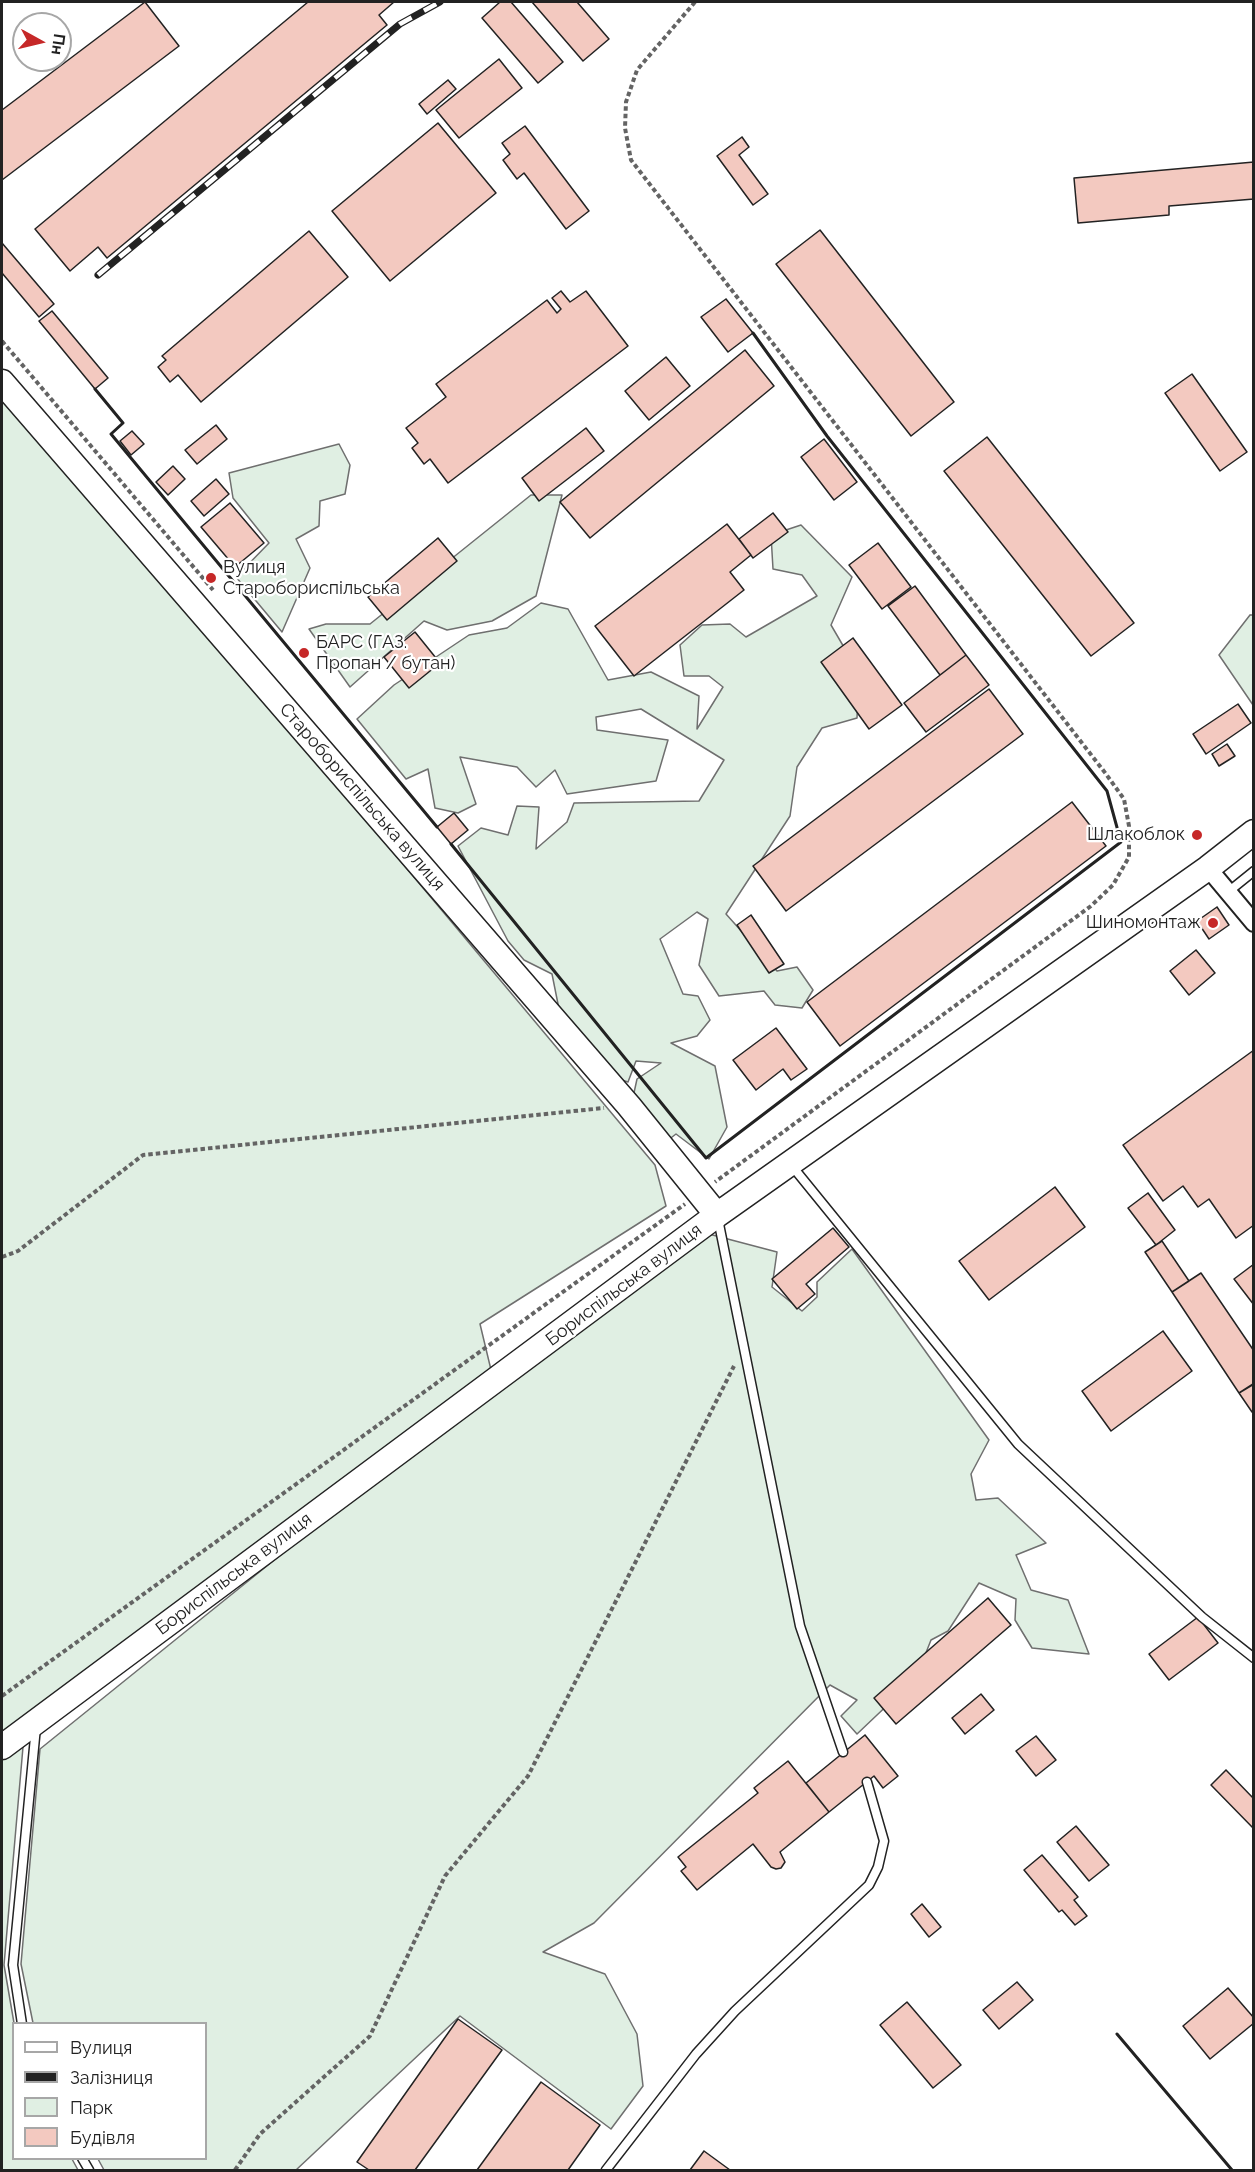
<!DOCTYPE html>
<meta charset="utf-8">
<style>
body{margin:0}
#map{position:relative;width:1255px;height:2172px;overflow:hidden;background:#fff;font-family:Raleway,sans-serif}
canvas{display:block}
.frame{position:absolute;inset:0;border:3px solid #222;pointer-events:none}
.legend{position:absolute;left:12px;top:2022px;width:195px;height:138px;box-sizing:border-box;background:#fff;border:2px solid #a7a7a7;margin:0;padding:8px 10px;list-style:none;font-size:18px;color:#222}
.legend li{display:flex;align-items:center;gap:12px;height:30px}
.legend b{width:30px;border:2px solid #a7a7a7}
.north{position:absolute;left:12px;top:12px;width:60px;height:60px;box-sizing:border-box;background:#fff;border:2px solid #a7a7a7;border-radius:50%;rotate:98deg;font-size:16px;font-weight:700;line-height:24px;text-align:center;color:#222}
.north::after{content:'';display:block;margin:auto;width:21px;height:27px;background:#c62828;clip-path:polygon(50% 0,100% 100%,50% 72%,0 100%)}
</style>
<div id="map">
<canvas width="1255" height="2172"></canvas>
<div class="frame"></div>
<ul class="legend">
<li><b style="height:8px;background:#fff"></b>Вулиця</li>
<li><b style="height:8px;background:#222"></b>Залізниця</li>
<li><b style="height:16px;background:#e0efe3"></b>Парк</li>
<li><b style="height:16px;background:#f3c9c0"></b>Будівля</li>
</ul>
<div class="north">Пн</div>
</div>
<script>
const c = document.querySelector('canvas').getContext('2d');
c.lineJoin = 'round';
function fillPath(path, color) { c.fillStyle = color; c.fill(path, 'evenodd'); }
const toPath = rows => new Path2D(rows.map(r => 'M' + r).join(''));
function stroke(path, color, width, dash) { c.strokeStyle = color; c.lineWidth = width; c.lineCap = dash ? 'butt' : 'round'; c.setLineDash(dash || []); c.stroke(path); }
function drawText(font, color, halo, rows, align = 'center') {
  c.font = font + ' Raleway,sans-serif'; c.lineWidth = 4.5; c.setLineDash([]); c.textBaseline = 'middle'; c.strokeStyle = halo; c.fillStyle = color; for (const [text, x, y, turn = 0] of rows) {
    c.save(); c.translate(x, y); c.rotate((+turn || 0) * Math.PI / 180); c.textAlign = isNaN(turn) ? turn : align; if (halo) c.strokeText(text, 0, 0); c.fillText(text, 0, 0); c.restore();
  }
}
const green = toPath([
 [2,390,203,625,655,1165,666,1206,480,1324,492,1374,23,1747,4,1965,14,2023,14,2158,72,2159,78,2170,2,2170,2,390],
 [339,444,350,465,345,494,320,501,319,526,296,539,310,568,282,632,236,577,269,543,233,498,229,473,339,444],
 [531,495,562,495,536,596,492,621,447,630,424,621,350,687,309,629,326,624,370,624,531,495],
 [801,525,852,577,831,625,845,649,858,695,857,718,822,728,797,767,790,816,726,914,777,971,797,967,813,990,802,1008,775,1005,764,991,719,996,699,965,708,919,697,912,660,939,683,994,698,996,710,1020,697,1036,671,1043,715,1066,727,1127,709,1159,676,1134,663,1144,632,1102,637,1079,661,1063,636,1061,628,1082,609,1076,560,1014,552,974,524,960,508,941,458,846,481,828,508,835,517,806,539,807,536,849,567,822,574,803,699,801,724,760,641,709,596,717,597,730,668,740,656,781,567,794,555,770,536,787,517,767,460,757,476,804,458,813,435,808,428,769,406,779,357,719,394,685,469,635,507,628,541,603,568,609,608,680,651,672,699,696,697,729,723,687,709,676,684,676,680,645,702,625,730,624,746,637,817,596,802,575,773,569,771,535,801,525],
 [1250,615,1254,615,1253,705,1219,655,1250,615],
 [705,1233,777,1252,772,1287,802,1311,817,1297,817,1282,852,1249,989,1440,971,1474,976,1500,998,1498,1046,1543,1016,1555,1031,1590,1068,1600,1089,1654,1032,1648,1015,1620,1016,1599,979,1583,948,1631,931,1640,916,1678,857,1734,841,1716,857,1700,830,1685,594,1923,543,1952,605,1974,637,2034,643,2086,611,2129,460,2016,296,2170,104,2170,98,2159,206,2158,206,2024,33,2023,21,1964,40,1749,392,1465,705,1233]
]);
fillPath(green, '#e0efe3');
stroke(green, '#6f6f6f', 1.5);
const building = toPath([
 [145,2,179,46,2,180,2,110,145,2],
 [308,2,394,2,379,15,387,25,107,258,98,247,70,271,35,229,308,2],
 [500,2,511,2,563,62,538,83,482,18,500,2],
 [532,2,577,2,609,39,583,61,532,2],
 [499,59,522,88,459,138,436,110,499,59],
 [448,80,456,89,427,114,419,104,448,80],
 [438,123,496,193,390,281,332,211,438,123],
 [525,126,589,211,566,229,524,173,517,179,503,160,510,154,502,143,525,126],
 [742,137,749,147,739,155,768,194,753,205,717,156,742,137],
 [1254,162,1254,199,1169,206,1169,215,1078,223,1074,178,1254,162],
 [820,230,954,402,911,436,776,264,820,230],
 [309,231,348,277,201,402,178,375,170,382,158,367,166,360,162,356,309,231],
 [2,243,54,304,39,317,2,273,2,243],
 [561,291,570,302,586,291,628,346,448,483,430,459,424,464,412,448,418,443,406,428,446,397,436,384,547,300,557,313,561,309,552,298,561,291],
 [726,299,753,333,728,352,701,317,726,299],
 [52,311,108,378,95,389,39,321,52,311],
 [745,350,774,386,590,538,560,502,745,350],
 [666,357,690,386,649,420,625,391,666,357],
 [1192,374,1247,452,1220,471,1165,393,1192,374],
 [216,425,227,439,197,464,185,450,216,425],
 [586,428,604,451,539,501,522,478,586,428],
 [132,431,144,444,131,455,120,441,132,431],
 [987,437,1134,623,1091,656,944,471,987,437],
 [824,439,857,482,834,500,801,457,824,439],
 [173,466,185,479,168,495,156,482,173,466],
 [216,479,229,494,204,516,191,501,216,479],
 [230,503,264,543,235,567,201,527,230,503],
 [773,513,788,532,753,558,739,539,773,513],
 [727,524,751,555,730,572,744,590,634,676,595,626,727,524],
 [438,538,457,561,387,620,368,597,438,538],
 [878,543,911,587,882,609,849,565,878,543],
 [915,586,966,655,940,675,888,606,915,586],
 [415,632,440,663,409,688,384,657,415,632],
 [853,638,902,705,869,729,821,662,853,638],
 [966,655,989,685,926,732,904,703,966,655],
 [989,689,1023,734,786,911,753,866,989,689],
 [1238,704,1251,723,1206,754,1193,734,1238,704],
 [1227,744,1235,756,1219,766,1212,754,1227,744],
 [1072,802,1106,846,840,1046,807,1002,1072,802],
 [454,813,468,830,451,844,437,827,454,813],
 [1217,907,1229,925,1209,939,1197,921,1217,907],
 [751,915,784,964,769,973,737,925,751,915],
 [1196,950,1215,973,1189,995,1170,971,1196,950],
 [776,1028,807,1069,791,1080,783,1069,756,1090,733,1060,776,1028],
 [1254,1050,1254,1225,1236,1238,1209,1199,1198,1207,1183,1186,1163,1201,1123,1145,1254,1050],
 [1055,1187,1085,1227,989,1300,959,1261,1055,1187],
 [1148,1193,1175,1230,1156,1245,1128,1208,1148,1193],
 [833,1228,849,1247,806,1284,815,1294,797,1309,772,1279,833,1228],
 [1162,1241,1189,1281,1172,1292,1145,1252,1162,1241],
 [1254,1264,1254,1305,1234,1279,1254,1264],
 [1201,1273,1254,1351,1254,1384,1239,1393,1172,1292,1201,1273],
 [1163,1331,1192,1371,1111,1431,1082,1391,1163,1331],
 [1253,1384,1254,1411,1252,1412,1239,1393,1253,1384],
 [988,1598,1011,1625,896,1724,874,1698,988,1598],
 [1198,1617,1218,1643,1169,1680,1149,1654,1198,1617],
 [981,1694,994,1710,965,1734,952,1718,981,1694],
 [865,1735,898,1776,883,1788,874,1776,829,1812,806,1783,865,1735],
 [1036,1736,1056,1760,1036,1776,1016,1751,1036,1736],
 [788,1761,829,1812,780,1852,785,1862,781,1868,776,1869,771,1867,753,1844,697,1890,681,1871,686,1867,678,1857,758,1793,754,1788,788,1761],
 [1226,1770,1254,1799,1254,1829,1211,1785,1226,1770],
 [1076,1826,1109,1865,1089,1881,1057,1842,1076,1826],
 [1042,1855,1078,1897,1074,1900,1087,1916,1075,1925,1062,1910,1059,1912,1024,1870,1042,1855],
 [922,1904,941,1927,929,1937,911,1914,922,1904],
 [1017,1982,1033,2000,999,2029,983,2010,1017,1982],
 [1228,1988,1254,2018,1254,2023,1210,2059,1183,2026,1228,1988],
 [907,2002,961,2065,933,2088,880,2025,907,2002],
 [458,2019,502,2050,415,2170,369,2170,357,2162,458,2019],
 [541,2082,600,2125,568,2170,477,2170,541,2082],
 [704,2151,730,2170,690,2170,704,2151]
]);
fillPath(building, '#f3c9c0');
stroke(building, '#222', 1.5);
const lane = toPath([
 [1228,892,1254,871],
 [792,1166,1018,1444,1202,1617,1254,1658],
 [718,1219,800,1626,843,1752],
 [22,2024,13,1965,36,1727],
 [82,2158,89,2170],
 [606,2170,696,2054,735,2011,869,1885,878,1867,884,1841,867,1782]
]);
const street = toPath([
 [1208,868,1254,923]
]);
const secondary = toPath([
 [2,382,629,1106,717,1215],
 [2,1747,717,1215,1208,868,1254,832]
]);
stroke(lane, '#222', 11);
stroke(street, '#222', 20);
stroke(secondary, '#222', 27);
stroke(toPath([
 [695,2,637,70,626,102,625,128,631,160,1106,774,1124,799,1129,826,1129,857,1113,885,1091,906,715,1182],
 [2,341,213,590],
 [2,1257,18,1251,143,1155,604,1108],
 [2,1696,685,1204],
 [235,2170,260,2134,370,2036,445,1876,528,1776,734,1366]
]), '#646464', 4, [4.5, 3]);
stroke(lane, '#fff', 8);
stroke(street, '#fff', 16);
stroke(secondary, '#fff', 24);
const rail = toPath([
 [98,275,400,24,440,2]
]);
stroke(rail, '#222', 7);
stroke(rail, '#fff', 4.5, [14]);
stroke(toPath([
 [95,389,123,423,111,434,437,827],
 [451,844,706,1158,1121,842,1107,791,827,436,753,333],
 [1117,2034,1232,2170]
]), '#222', 3);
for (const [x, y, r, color] of [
 [211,578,6,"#c62828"],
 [304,653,6,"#c62828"],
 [1197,835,6,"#c62828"],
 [1213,923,6,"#c62828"]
]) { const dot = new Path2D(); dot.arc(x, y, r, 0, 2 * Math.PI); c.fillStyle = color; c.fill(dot); stroke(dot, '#fff', 2); }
drawText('18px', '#222', '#fff', [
 ["Вулиця",223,568],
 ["Старобориспільська",223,589],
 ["БАРС (ГАЗ.",316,643],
 ["Пропан / бутан)",316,664],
 ["Шлакоблок",1185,835,"right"],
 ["Шиномонтаж",1201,923,"right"]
], 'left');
drawText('18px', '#222', '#fff', [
 ["Старобориспільська вулиця",362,797,49],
 ["Бориспільська вулиця",624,1285,-37],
 ["Бориспільська вулиця",234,1574,-37]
]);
</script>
